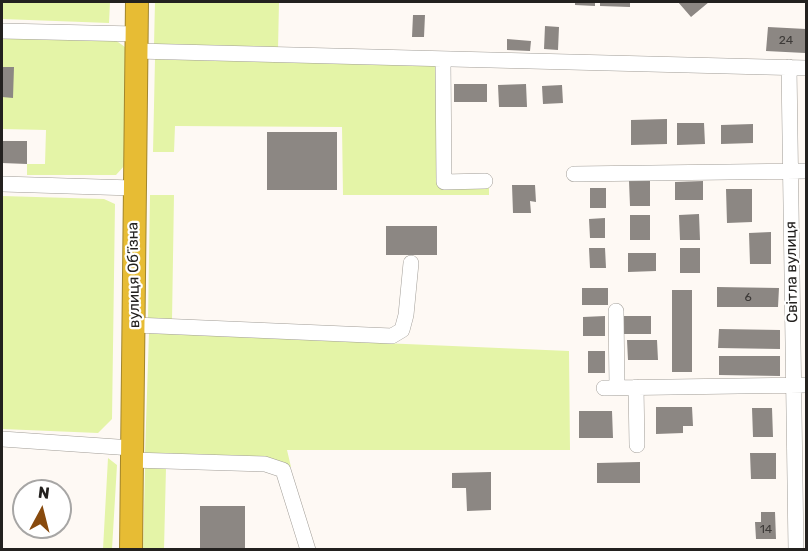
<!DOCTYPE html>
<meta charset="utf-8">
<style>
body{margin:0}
#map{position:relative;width:808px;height:551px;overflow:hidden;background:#fef9f4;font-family:Rubik,sans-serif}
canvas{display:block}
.frame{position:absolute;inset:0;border:3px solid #23211f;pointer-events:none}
.north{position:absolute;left:12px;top:479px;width:60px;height:60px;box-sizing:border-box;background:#fff;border:2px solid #a7a6a5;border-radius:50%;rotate:7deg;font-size:16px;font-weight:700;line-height:24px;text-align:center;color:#23211f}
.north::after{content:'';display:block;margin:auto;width:21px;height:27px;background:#884a0d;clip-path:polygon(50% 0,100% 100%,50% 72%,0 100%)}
</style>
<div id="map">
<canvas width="808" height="551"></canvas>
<div class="frame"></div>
<div class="north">N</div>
</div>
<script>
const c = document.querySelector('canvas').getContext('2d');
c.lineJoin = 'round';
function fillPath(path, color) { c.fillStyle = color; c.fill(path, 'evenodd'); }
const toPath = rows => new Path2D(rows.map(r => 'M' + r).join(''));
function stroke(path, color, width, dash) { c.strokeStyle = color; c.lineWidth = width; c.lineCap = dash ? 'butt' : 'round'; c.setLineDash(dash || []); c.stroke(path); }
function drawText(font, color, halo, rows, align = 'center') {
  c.font = font + ' Rubik,sans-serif'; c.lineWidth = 4.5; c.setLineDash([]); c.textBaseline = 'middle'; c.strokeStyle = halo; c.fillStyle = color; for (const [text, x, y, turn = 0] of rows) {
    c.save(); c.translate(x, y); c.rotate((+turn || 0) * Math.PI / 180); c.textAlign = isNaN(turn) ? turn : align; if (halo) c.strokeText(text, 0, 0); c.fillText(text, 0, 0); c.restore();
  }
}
fillPath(toPath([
 [2,2,110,2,109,23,2,19],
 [155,2,279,2,278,49,154,45],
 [2,37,111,37,125,47,125,165,116,175,27,175,27,164,45,164,46,130,2,129],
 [155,59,439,65,441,186,489,186,489,195,343,195,342,127,175,126,174,152,153,152],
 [150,195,174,195,172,320,148,320],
 [2,196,104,199,115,204,112,419,98,433,2,429],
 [149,333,569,351,570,450,287,450,291,467,266,457,145,453],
 [108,458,117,465,112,549,103,549],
 [145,467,166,468,164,549,143,550]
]), '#e4f4a7');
fillPath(toPath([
 [575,2,595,2,595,6,575,5],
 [600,2,630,2,630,7,600,6],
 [678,2,709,2,691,17],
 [413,15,425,15,424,37,412,37],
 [545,26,559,27,558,50,544,49],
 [768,27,806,29,805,53,766,51],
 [507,39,531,41,530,51,507,50],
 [2,67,14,67,13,98,2,97],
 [454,84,487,84,487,102,454,102],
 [526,84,527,107,499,107,498,85],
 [562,85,563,103,543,104,542,86],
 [667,119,667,144,631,145,631,120],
 [677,123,704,123,705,144,677,145],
 [753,124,753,143,721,144,721,125],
 [267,132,337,132,337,190,267,190],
 [2,141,27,141,27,164,2,163],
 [629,181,650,181,650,206,630,206],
 [703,181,703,200,675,200,675,182],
 [512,185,535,185,536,202,530,201,531,213,513,213],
 [590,188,606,188,606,208,590,208],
 [726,189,752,189,752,222,727,223],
 [699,214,700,240,680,240,679,215],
 [630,215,650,215,650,240,630,240],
 [605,218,605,238,590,238,589,219],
 [386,226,437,226,437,255,386,255],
 [771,232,771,264,750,264,749,233],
 [589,248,605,248,606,268,590,268],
 [680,248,700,248,700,273,680,273],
 [628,253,656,253,656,271,628,272],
 [717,287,779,288,778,307,717,307],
 [582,288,608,288,608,305,582,305],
 [672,290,692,290,692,372,672,372],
 [605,316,605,336,583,336,583,317],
 [623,316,651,316,651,334,624,334],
 [719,329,780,330,780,349,718,348],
 [627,340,657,340,658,360,628,360],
 [588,351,605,351,605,373,588,373],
 [719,356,780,356,780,376,719,375],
 [656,407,692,407,693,426,683,426,683,433,656,434],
 [752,408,772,408,773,437,753,437],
 [579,411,612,411,613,438,579,438],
 [750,453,776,453,776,479,751,479],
 [640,462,640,483,597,483,597,463],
 [491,472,491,510,467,511,466,488,452,488,452,473],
 [200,506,245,506,245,550,200,550],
 [761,512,775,512,776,539,756,539,755,522,761,522]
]), '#8c8783');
const minor = toPath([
 [2,31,136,34],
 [136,51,806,68],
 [443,59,444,182,485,181],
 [789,67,796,550],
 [574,174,806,171],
 [2,184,133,188],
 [616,311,617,387],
 [135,325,392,336,402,330,406,315,411,263],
 [636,387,637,445],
 [604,388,806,385],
 [2,439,132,448],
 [132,460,265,464,283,470,308,550]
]);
const highway = toPath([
 [131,550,137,2]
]);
stroke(minor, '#a19d97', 16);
stroke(highway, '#a2862d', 24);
stroke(minor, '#fff', 15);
stroke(highway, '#e7bc34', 22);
drawText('12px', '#3d3a38', null, [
 ["24",786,41],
 ["6",748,298],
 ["14",766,530]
]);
drawText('15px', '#23211f', '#fff', [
 ["Світла вулиця",792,272,-91],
 ["вулиця Об’їзна",134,275,-91]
]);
</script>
